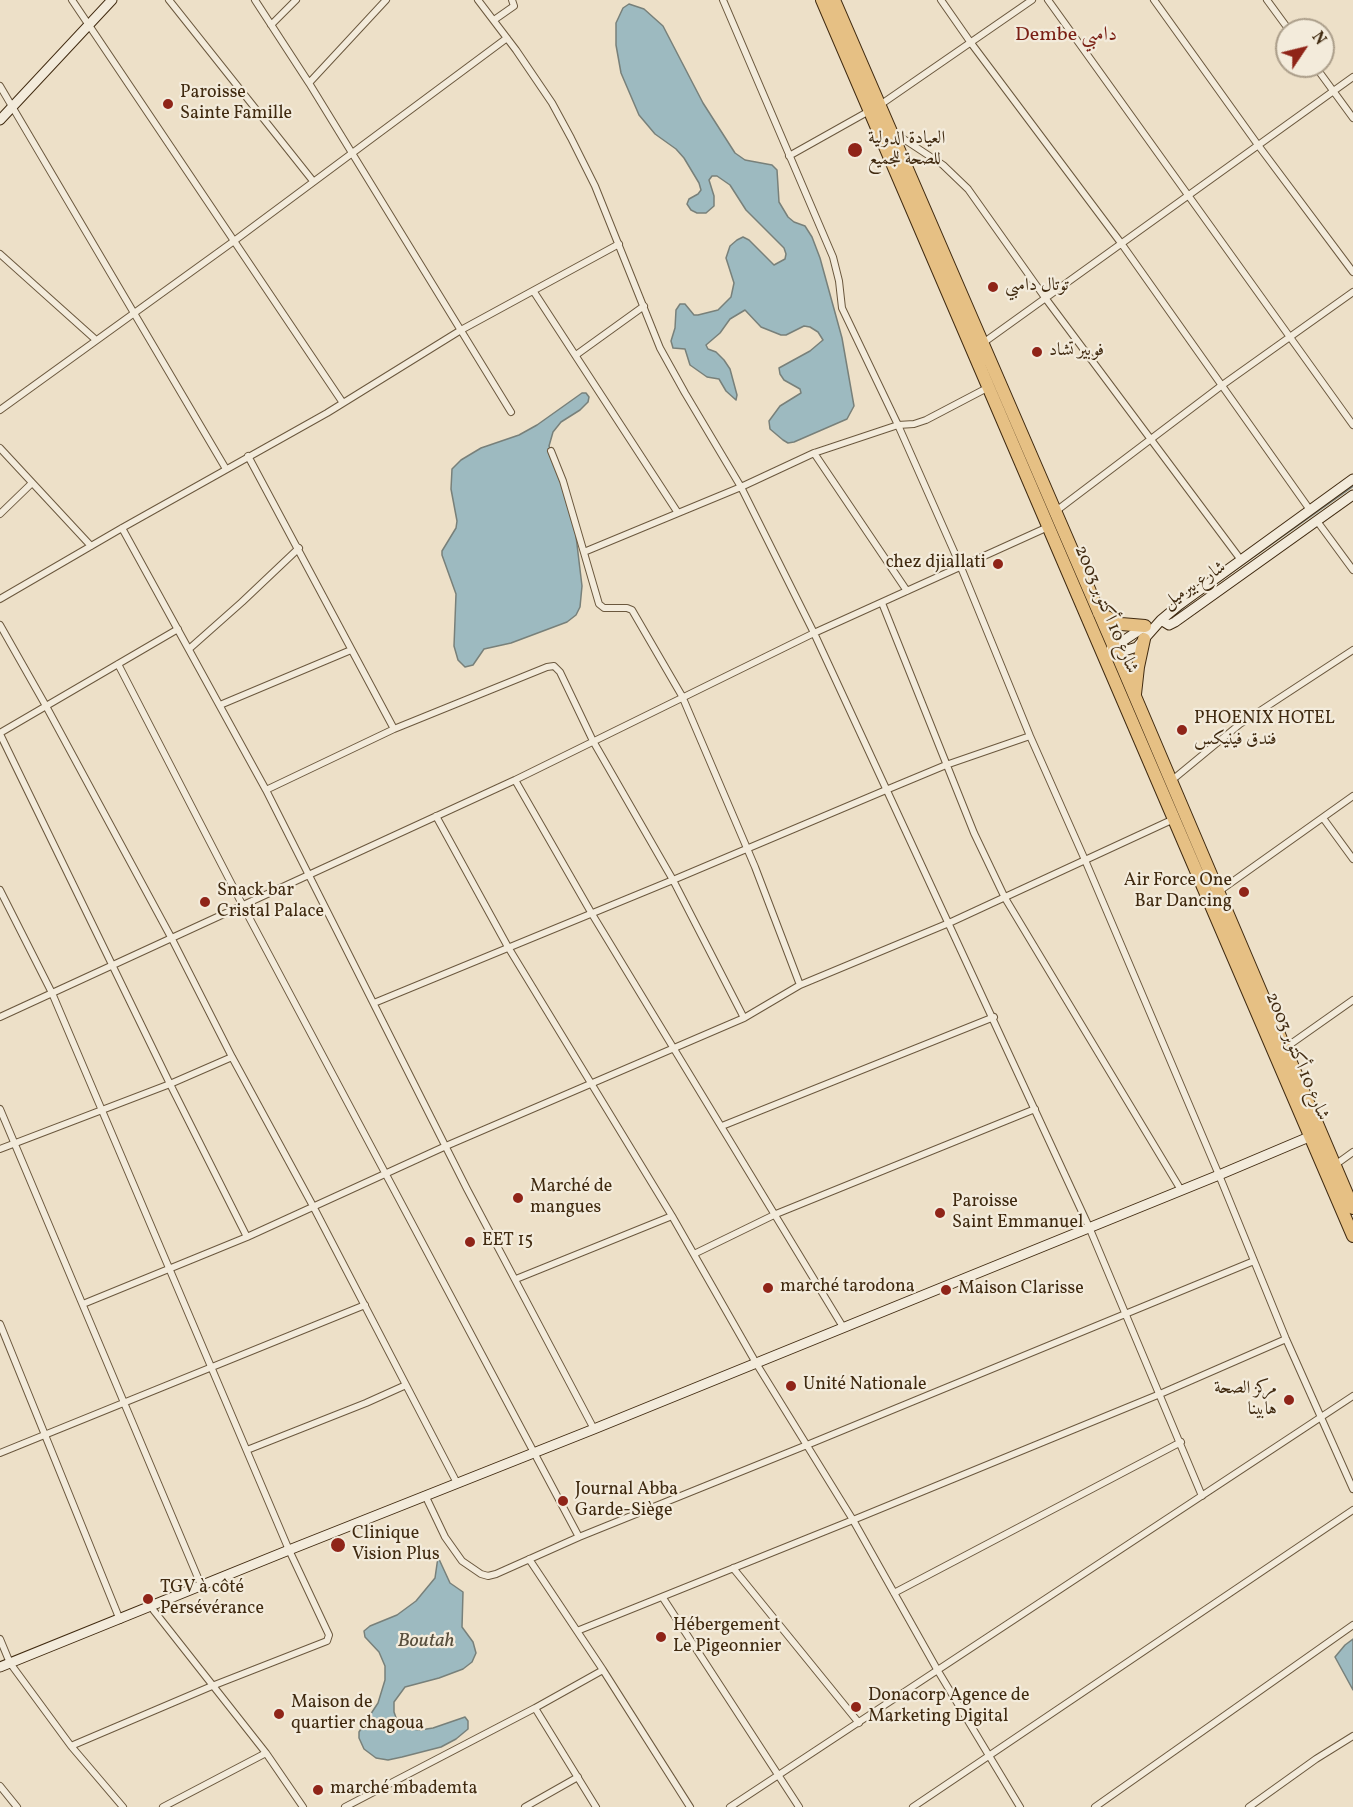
<!DOCTYPE html>
<meta charset="utf-8">
<style>
body{margin:0}
#map{position:relative;width:1353px;height:1807px;overflow:hidden;background:#ede0c8;font-family:Vollkorn,serif}
canvas{display:block}
.north{position:absolute;left:1275px;top:18px;width:60px;height:60px;box-sizing:border-box;background:#f3ebdb;border:2px solid #ab9e8a;border-radius:50%;rotate:55deg;font-size:16px;font-weight:700;line-height:24px;text-align:center;color:#402a10}
.north::after{content:'';display:block;margin:auto;width:21px;height:27px;background:#8f2418;clip-path:polygon(50% 0,100% 100%,50% 72%,0 100%)}
</style>
<div id="map">
<canvas width="1353" height="1807"></canvas>
<div class="north">N</div>
</div>
<script>
const c = document.querySelector('canvas').getContext('2d');
c.lineJoin = 'round';
function fillPath(path, color) { c.fillStyle = color; c.fill(path, 'evenodd'); }
const toPath = rows => new Path2D(rows.map(r => 'M' + r).join(''));
function stroke(path, color, width, dash) { c.strokeStyle = color; c.lineWidth = width; c.lineCap = dash ? 'butt' : 'round'; c.setLineDash(dash || []); c.stroke(path); }
function drawText(font, color, halo, rows, align = 'center') {
  c.font = font + ' Vollkorn,Amiri,serif'; c.lineWidth = 4.5; c.setLineDash([]); c.textBaseline = 'middle'; c.strokeStyle = halo; c.fillStyle = color; for (const [text, x, y, turn = 0] of rows) {
    c.save(); c.translate(x, y); c.rotate((+turn || 0) * Math.PI / 180); c.textAlign = isNaN(turn) ? turn : align; if (halo) c.strokeText(text, 0, 0); c.fillText(text, 0, 0); c.restore();
  }
}
const water = toPath([
 [629,4,644,9,663,26,703,103,735,153,745,160,772,165,777,170,779,202,788,217,794,222,805,226,812,237,820,258,842,338,854,406,847,419,794,442,788,443,783,440,770,429,769,421,780,406,801,393,800,389,784,380,780,374,779,368,810,351,823,340,818,332,810,327,804,326,786,335,781,335,761,327,745,310,730,319,720,333,706,345,708,349,716,352,724,360,730,369,737,395,736,400,726,391,719,379,707,377,690,365,685,349,673,348,671,341,675,328,676,310,680,304,685,304,694,315,698,315,718,310,731,297,734,283,726,258,730,246,737,240,743,237,749,240,774,265,785,259,786,254,784,248,746,210,730,185,717,176,712,176,709,180,714,196,714,206,706,213,697,213,691,210,687,204,689,199,698,194,701,190,699,183,684,158,676,149,655,134,639,115,621,73,616,45,616,23,623,8,629,4],
 [582,393,586,393,589,397,588,402,580,410,561,422,553,432,549,446,562,483,575,528,582,586,580,607,576,615,567,622,511,643,484,649,473,665,465,667,458,660,454,646,456,594,442,555,442,551,456,528,457,521,451,489,452,469,461,460,481,448,519,435,537,425,582,393],
 [438,1557,450,1583,463,1592,462,1627,473,1642,476,1653,472,1662,463,1669,439,1678,405,1687,394,1702,394,1712,398,1723,405,1728,420,1730,433,1728,465,1717,468,1721,468,1729,456,1739,441,1747,402,1757,388,1760,376,1758,364,1749,359,1738,359,1732,378,1703,385,1680,385,1666,379,1652,365,1637,364,1631,370,1626,397,1615,416,1601,435,1578,438,1557],
 [1353,1639,1353,1690,1335,1657,1345,1645,1353,1639]
]);
fillPath(water, '#9dbac0');
stroke(water, '#78807a', 1.5);
stroke(toPath([
 [1194,599,1353,486],
 [1169,620,1185,606]
]), '#78807a', 2);
const street = toPath([
 [72,0,343,403],
 [169,0,313,181],
 [255,0,309,83,511,412],
 [478,0,516,50,552,103,571,138,595,186,660,348,685,393,741,487,814,633,1089,1227,1202,1496],
 [723,0,833,257,839,281,842,308,898,425,960,565,1030,736,1085,860,1219,1175,1286,1339,1353,1489],
 [941,0,971,43,1121,243,1310,510],
 [1048,0,1353,425],
 [1154,0,1258,145,1353,272],
 [1267,0,1289,30],
 [494,20,514,6,512,0],
 [271,25,296,0],
 [1315,66,1353,118],
 [309,83,386,0],
 [0,86,226,469],
 [880,105,1032,0],
 [893,132,943,165,968,189,1046,299,1241,560],
 [789,156,871,110],
 [0,254,96,340],
 [534,292,678,513],
 [983,343,1353,77],
 [576,355,644,306],
 [0,410,234,241,507,38],
 [0,448,91,546],
 [551,451,563,481,599,604,604,608,627,608,632,610,682,696,755,867,800,985],
 [814,453,907,591],
 [248,456,394,729,266,790],
 [1056,511,1221,386,1353,292],
 [0,514,32,483],
 [1317,521,1353,570],
 [122,528,266,790,467,1189,594,1429],
 [584,552,741,487,814,453,898,425,914,424,926,420,989,387],
 [0,599,122,528,327,413,461,330,619,244],
 [882,603,974,833,1005,898,1181,1190],
 [0,625,46,706,172,939,232,1057,313,1206,457,1483],
 [189,649,242,602,299,548],
 [118,664,243,906,579,1537],
 [220,705,351,650],
 [394,729,547,667,554,666,560,672,593,741,673,880,744,1018],
 [0,733,178,629],
 [0,734,170,1084,247,1237],
 [515,780,592,914,843,1327],
 [1171,781,1240,724,1353,650],
 [436,816,508,947,672,1216,756,1363,853,1520,938,1671,1020,1807],
 [1323,818,1353,859],
 [0,890,52,993,289,1550,329,1635,327,1641,212,1686,71,1746],
 [1218,892,1353,796],
 [374,1003,673,880,886,790,946,765,1030,736],
 [0,1017,515,780,814,633,1048,527],
 [1285,1048,1353,1000],
 [0,1109,201,1585],
 [722,1126,994,1017],
 [0,1149,170,1084,232,1057],
 [1335,1165,1353,1152],
 [694,1254,776,1214,1035,1109],
 [516,1279,672,1216],
 [83,1304,247,1237,446,1146,744,1018,800,985,949,923,1176,818],
 [0,1324,120,1620],
 [247,1450,366,1403,406,1385],
 [0,1453,365,1305],
 [425,1495,445,1537,462,1561,481,1574,488,1576,496,1574,579,1537,807,1445,1254,1261],
 [529,1559,603,1670,690,1807],
 [733,1568,859,1723],
 [894,1593,1181,1442],
 [663,1598,799,1807],
 [151,1607,266,1753,303,1807],
 [577,1631,853,1520,1160,1394,1286,1339],
 [0,1639,10,1663,71,1746,123,1807],
 [0,1786,17,1807],
 [163,1807,266,1753],
 [345,1807,535,1708],
 [525,1807,578,1777],
 [596,1807,535,1708,603,1670],
 [730,1807,1353,1396],
 [913,1807,1353,1510],
 [1095,1807,1353,1625],
 [1249,1807,1316,1759,1353,1736]
]);
const secondary = toPath([
 [0,120,112,0],
 [1161,620,1169,625,1175,622,1353,495],
 [1111,649,1144,627],
 [1105,657,1137,647,1161,620,1179,605,1353,479],
 [0,1667,289,1550,594,1429,1219,1175,1316,1134]
]);
const highway = toPath([
 [822,0,1353,1236],
 [834,0,1114,647,1353,1208],
 [1099,613,1121,624,1145,626],
 [1135,694,1138,667,1144,639]
]);
stroke(street, '#6b583e', 8);
stroke(secondary, '#402a10', 11);
stroke(highway, '#402a10', 14);
stroke(street, '#f3ebdb', 6);
stroke(secondary, '#f3ebdb', 9);
stroke(highway, '#e6c084', 12);
for (const [x, y, r, color] of [
 [168,104,6,"#8f2418"],
 [855,150,8,"#8f2418"],
 [993,287,6,"#8f2418"],
 [1037,352,6,"#8f2418"],
 [998,564,6,"#8f2418"],
 [1182,730,6,"#8f2418"],
 [1244,892,6,"#8f2418"],
 [205,902,6,"#8f2418"],
 [518,1198,6,"#8f2418"],
 [940,1213,6,"#8f2418"],
 [470,1242,6,"#8f2418"],
 [768,1288,6,"#8f2418"],
 [946,1290,6,"#8f2418"],
 [791,1386,6,"#8f2418"],
 [1289,1400,6,"#8f2418"],
 [563,1501,6,"#8f2418"],
 [338,1545,8,"#8f2418"],
 [148,1599,6,"#8f2418"],
 [661,1637,6,"#8f2418"],
 [856,1707,6,"#8f2418"],
 [279,1714,6,"#8f2418"],
 [318,1790,6,"#8f2418"]
]) { const dot = new Path2D(); dot.arc(x, y, r, 0, 2 * Math.PI); c.fillStyle = color; c.fill(dot); stroke(dot, '#f3ebdb', 2); }
drawText('18px', '#402a10', '#f3ebdb', [
 ["Paroisse",180,94],
 ["Sainte Famille",180,115],
 ["العيادة الدولية",868,140],
 ["للصحة للجميع",868,161],
 ["توتال دامبي",1005,287],
 ["فوبير تشاد",1049,352],
 ["chez djiallati",986,564,"right"],
 ["PHOENIX HOTEL",1194,720],
 ["فندق فينيكس",1194,741],
 ["Air Force One",1232,882,"right"],
 ["Bar Dancing",1232,903,"right"],
 ["Snack bar",217,892],
 ["Cristal Palace",217,913],
 ["Marché de",530,1188],
 ["mangues",530,1209],
 ["Paroisse",952,1203],
 ["Saint Emmanuel",952,1224],
 ["EET 15",482,1242],
 ["marché tarodona",780,1288],
 ["Maison Clarisse",958,1290],
 ["Unité Nationale",803,1386],
 ["مركز الصحة",1277,1390,"right"],
 ["هابينا",1277,1411,"right"],
 ["Journal Abba",575,1491],
 ["Garde-Siège",575,1512],
 ["Clinique",352,1535],
 ["Vision Plus",352,1556],
 ["TGV à côté",160,1589],
 ["Persévérance",160,1610],
 ["Hébergement",673,1627],
 ["Le Pigeonnier",673,1648],
 ["Donacorp Agence de",868,1697],
 ["Marketing Digital",868,1718],
 ["Maison de",291,1704],
 ["quartier chagoua",291,1725],
 ["marché mbademta",330,1790]
], 'left');
drawText('18px', '#402a10', '#f3ebdb', [
 ["شارع بيرميل",1195,586,-33],
 ["شارع 10 أكتوبر 2003",1105,610,67],
 ["شارع 10 أكتوبر 2003",1296,1057,67]
]);
drawText('20px', '#7a1f14', '#f3ebdb', [
 ["Dembe دامبي",1066,36]
]);
drawText('italic 20px', '#574e3c', '#f3ebdb', [
 ["Boutah",426,1642]
]);
</script>
